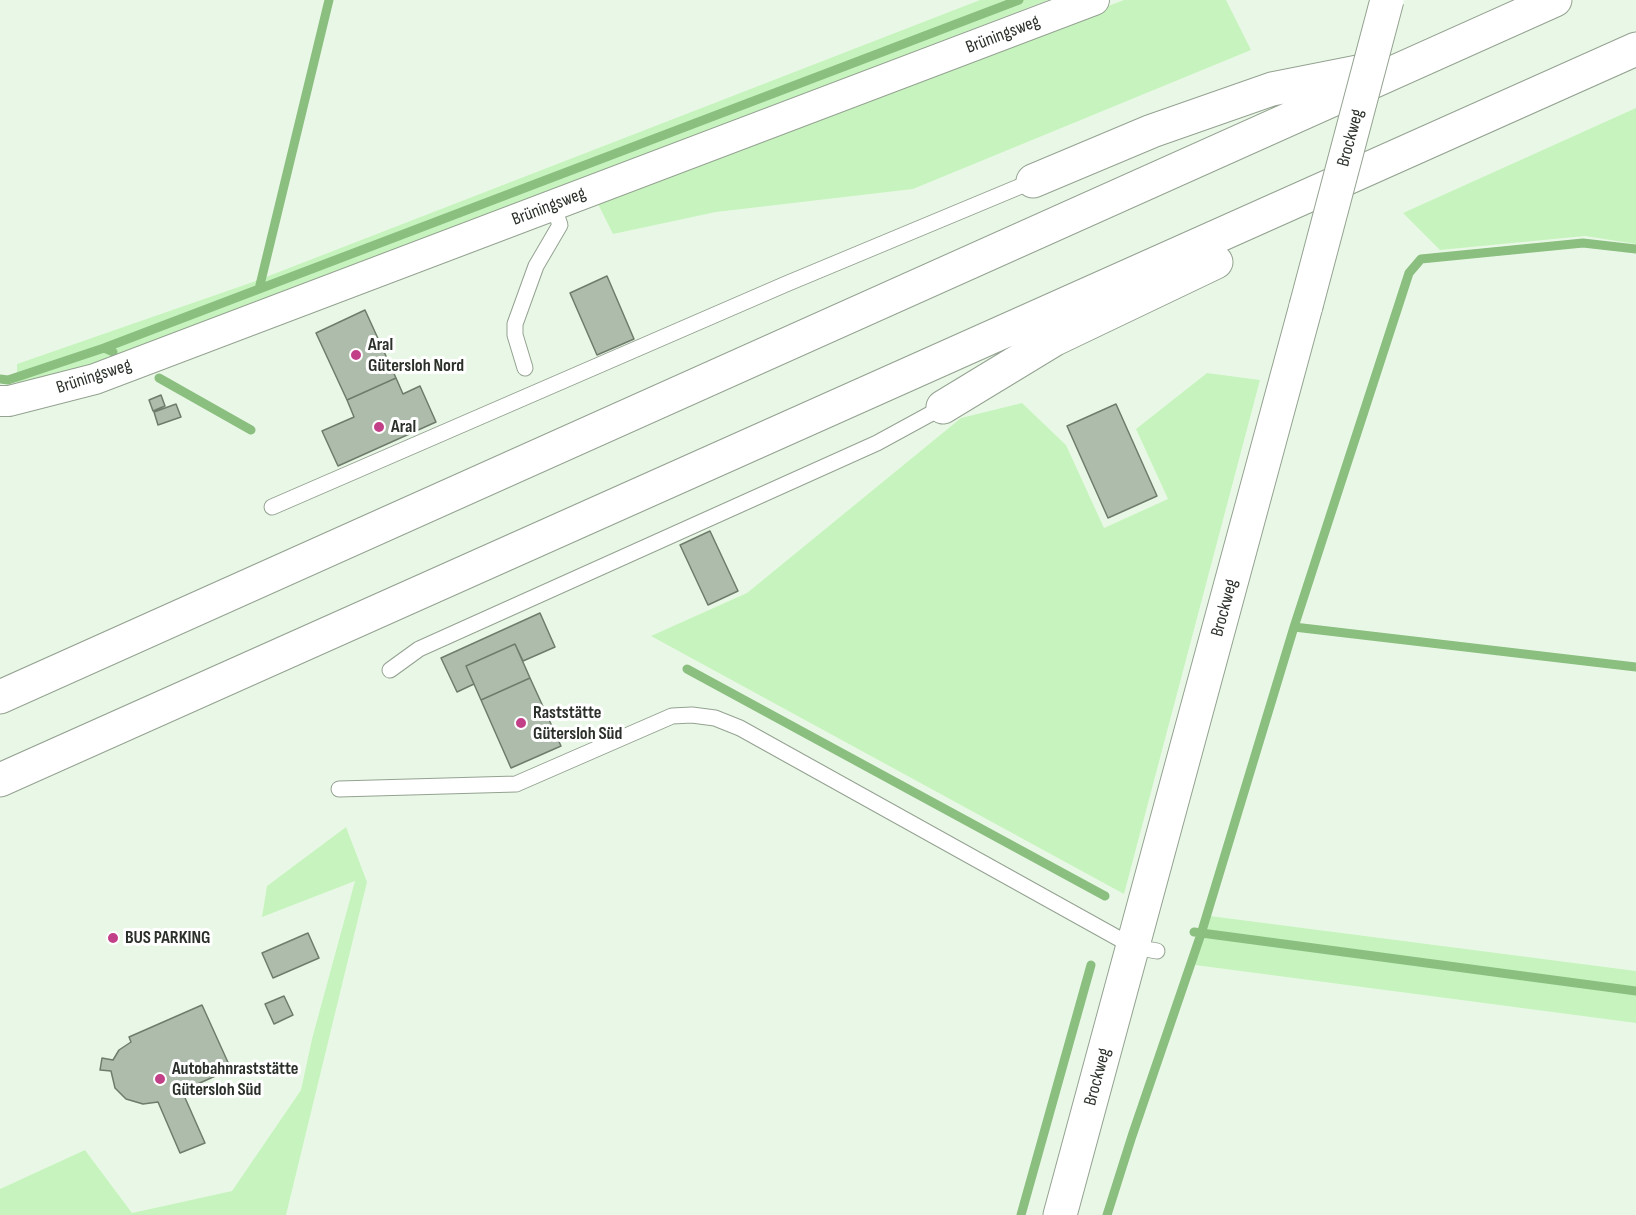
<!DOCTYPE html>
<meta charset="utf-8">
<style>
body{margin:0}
canvas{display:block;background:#e9f8e6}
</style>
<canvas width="1636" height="1215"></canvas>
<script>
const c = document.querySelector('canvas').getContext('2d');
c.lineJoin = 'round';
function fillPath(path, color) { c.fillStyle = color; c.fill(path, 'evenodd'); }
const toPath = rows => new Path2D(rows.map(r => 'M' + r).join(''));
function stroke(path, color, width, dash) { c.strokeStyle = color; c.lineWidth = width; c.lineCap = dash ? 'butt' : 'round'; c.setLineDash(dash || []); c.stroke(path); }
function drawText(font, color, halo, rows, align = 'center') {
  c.font = font + ' "Sofia Sans Condensed",sans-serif'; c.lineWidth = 6; c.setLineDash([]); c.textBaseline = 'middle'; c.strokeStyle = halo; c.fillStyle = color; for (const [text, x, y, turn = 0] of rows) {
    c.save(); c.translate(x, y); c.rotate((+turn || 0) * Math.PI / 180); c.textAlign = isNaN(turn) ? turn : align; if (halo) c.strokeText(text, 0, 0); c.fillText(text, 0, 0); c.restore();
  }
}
fillPath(toPath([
 [980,0,1048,0,95,368,17,388,17,364,253,282],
 [1124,0,1226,0,1251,50,913,189,716,212,613,234,596,200],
 [1636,108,1636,244,1585,236,1440,250,1403,213],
 [1207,373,1260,380,1124,894,651,636,747,593,961,418,1022,403,1066,445,1104,528,1168,499,1136,429],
 [346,827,367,882,286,1215,0,1215,0,1189,85,1150,132,1213,232,1191,301,1090,312,1039,355,881,262,917,267,886],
 [1210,916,1636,971,1636,1023,1195,965]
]), '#c7f4be');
stroke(toPath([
 [259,289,329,0],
 [104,348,1019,0],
 [159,378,251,430],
 [0,379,8,380,104,348,113,352],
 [1294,627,1636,667],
 [687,669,1105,896],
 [1194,932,1636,991],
 [1021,1215,1091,965],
 [1107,1215,1132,1136,1201,934,1294,627,1409,273,1421,259,1583,243,1636,249]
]), '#8bbf80', 9);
const building = toPath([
 [607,276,634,339,597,355,570,293,607,276],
 [365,310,396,378,347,400,316,333,365,310],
 [396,378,403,394,420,386,436,422,338,466,322,431,354,417,347,400,396,378],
 [161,395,165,406,153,411,149,400,161,395],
 [176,404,181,417,158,425,154,412,176,404],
 [1116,404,1157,496,1108,518,1067,426,1116,404],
 [710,531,738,591,708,605,680,545,710,531],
 [540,613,555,647,523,661,515,644,466,666,474,684,457,692,441,658,540,613],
 [515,644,530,678,481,700,466,666,515,644],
 [530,678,561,746,511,768,481,700,530,678],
 [308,933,319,958,273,978,262,953,308,933],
 [284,996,293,1015,274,1024,265,1004,284,996],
 [202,1005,231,1069,182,1091,205,1143,180,1153,158,1102,143,1104,126,1099,115,1088,111,1071,100,1070,102,1058,113,1060,119,1050,131,1042,129,1037,202,1005]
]);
fillPath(building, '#aebdab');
stroke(building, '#6f7c6c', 1.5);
const lane = toPath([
 [525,368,515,335,515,324,536,266,560,225,553,205],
 [272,507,786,284,1033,181],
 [390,670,419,649,877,443,943,407],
 [339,789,516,784,672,716,692,715,715,718,740,728,1134,947,1157,951]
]);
const street = toPath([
 [0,401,9,401,95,379,1094,0]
]);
const secondary = toPath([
 [1060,1215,1306,306]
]);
const highway = toPath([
 [1033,181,1152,131,1272,89,1363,71],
 [943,407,1055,339,1216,262],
 [0,697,1555,0],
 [0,780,1636,49]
]);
stroke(lane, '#94a291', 17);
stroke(street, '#94a291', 32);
stroke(secondary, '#94a291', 35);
stroke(highway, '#94a291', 35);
stroke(lane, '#fff', 15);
stroke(street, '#fff', 30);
stroke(secondary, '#fff', 33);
stroke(highway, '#fff', 33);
const secondaryBridge = toPath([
 [1306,306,1387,0]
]);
stroke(secondaryBridge, '#94a291', 35, []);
stroke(secondaryBridge, '#fff', 33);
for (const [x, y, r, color] of [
 [356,355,6,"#c24088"],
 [379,427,6,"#c24088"],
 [521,723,6,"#c24088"],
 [113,938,6,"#c24088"],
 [160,1079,6,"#c24088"]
]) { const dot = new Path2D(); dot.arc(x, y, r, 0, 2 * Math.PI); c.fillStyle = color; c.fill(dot); stroke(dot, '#fff', 2); }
drawText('18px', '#2b302a', '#fff', [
 ["Brüningsweg",1003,35,-21],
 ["Brockweg",1351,138,-75],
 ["Brüningsweg",549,207,-21],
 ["Brüningsweg",94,377,-18],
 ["Brockweg",1225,608,-75],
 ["Brockweg",1098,1077,-75]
]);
drawText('bold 18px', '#2b302a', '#fff', [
 ["Aral",368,345],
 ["Gütersloh Nord",368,366],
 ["Aral",391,427],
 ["Raststätte",533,713],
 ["Gütersloh Süd",533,734],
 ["BUS PARKING",125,938],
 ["Autobahnraststätte",172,1069],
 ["Gütersloh Süd",172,1090]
], 'left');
</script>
